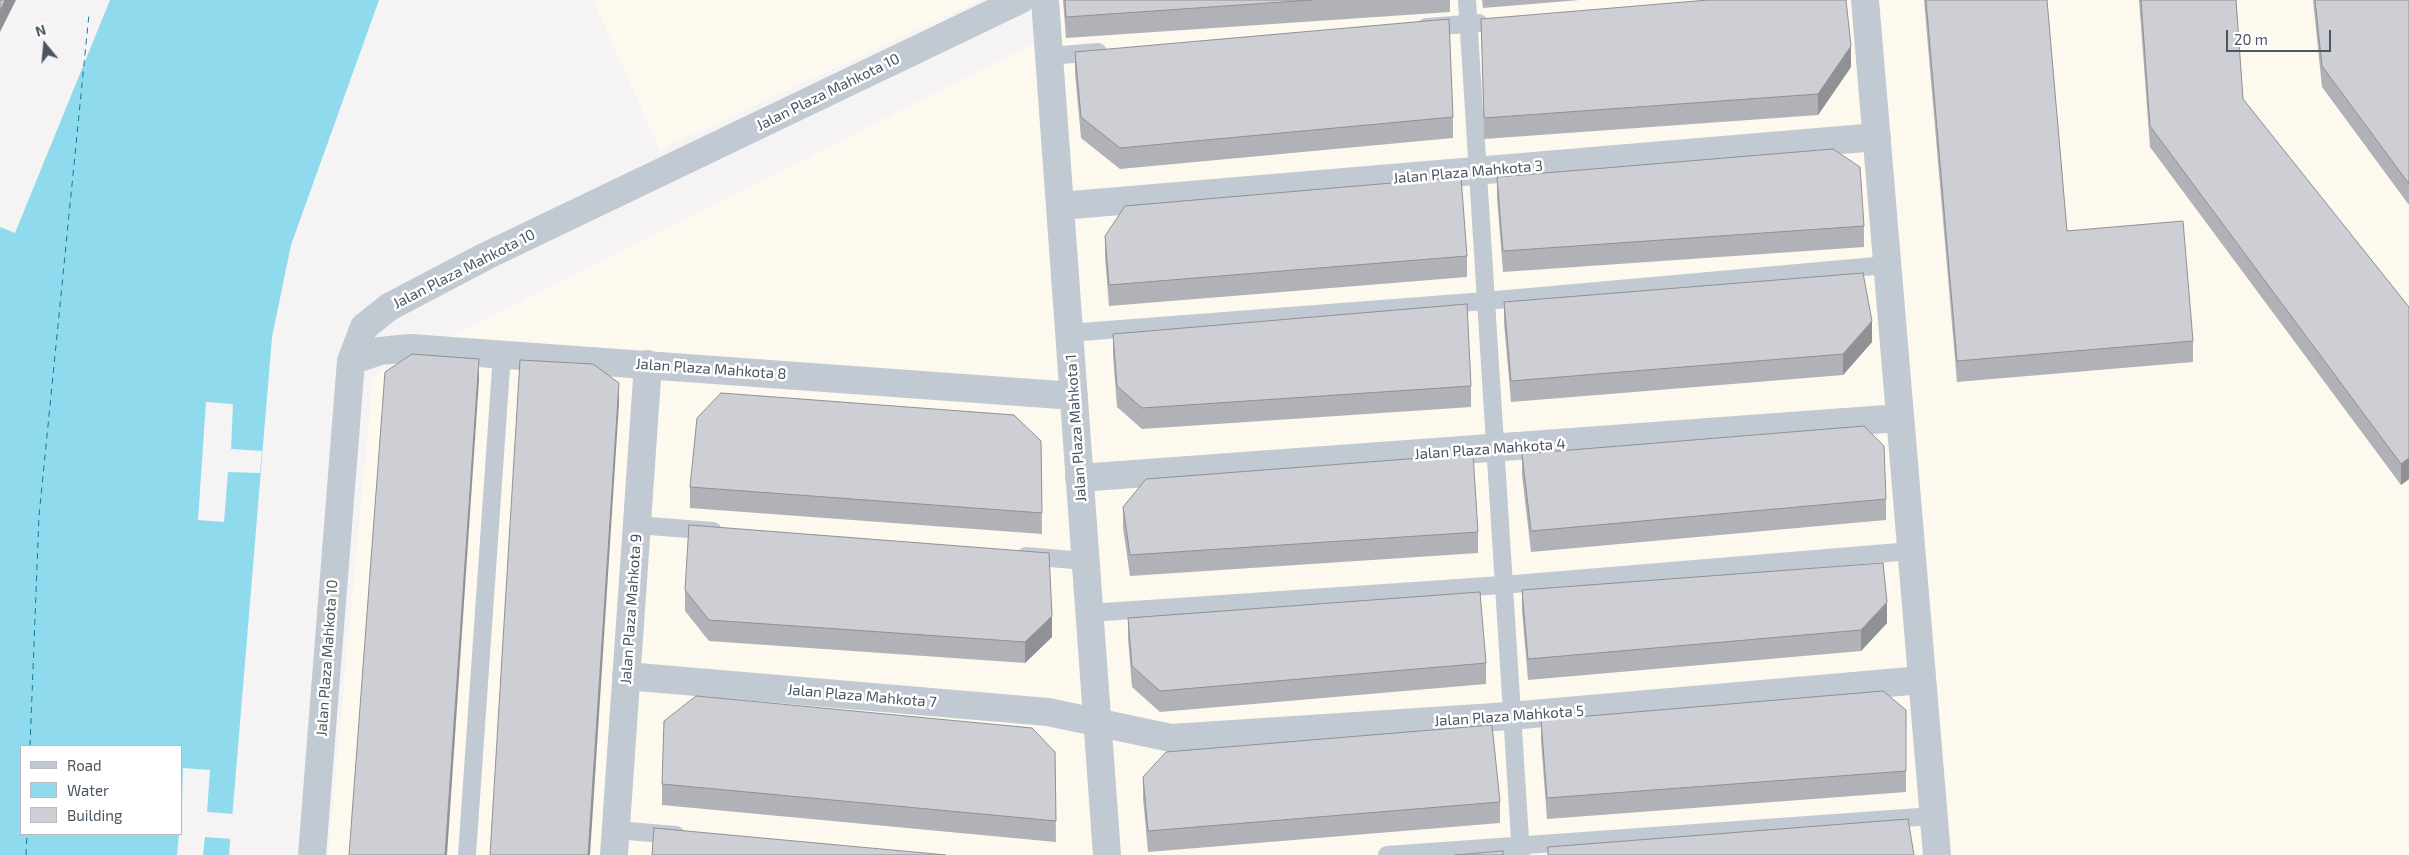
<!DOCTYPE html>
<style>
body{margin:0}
#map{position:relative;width:2409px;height:855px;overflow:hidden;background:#f5f3f3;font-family:"Exo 2",sans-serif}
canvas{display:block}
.legend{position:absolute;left:20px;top:745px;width:162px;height:90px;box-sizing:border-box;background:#fff;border:1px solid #b7bbc0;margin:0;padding:6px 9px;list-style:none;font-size:15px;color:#4a5661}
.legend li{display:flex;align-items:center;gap:10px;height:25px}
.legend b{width:25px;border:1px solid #b7bbc0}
.north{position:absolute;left:20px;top:20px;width:50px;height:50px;-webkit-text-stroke:4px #fff;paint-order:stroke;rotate:343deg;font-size:14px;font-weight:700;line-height:20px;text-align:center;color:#4a5661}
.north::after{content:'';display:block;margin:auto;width:18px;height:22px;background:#4a5661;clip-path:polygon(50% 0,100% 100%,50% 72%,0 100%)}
.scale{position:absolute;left:2226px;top:30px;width:105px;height:22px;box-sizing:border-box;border:2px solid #4a5661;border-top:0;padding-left:6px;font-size:15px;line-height:18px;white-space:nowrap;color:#4a5661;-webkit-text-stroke:4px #fff;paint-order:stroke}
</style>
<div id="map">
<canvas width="2409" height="855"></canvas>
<ul class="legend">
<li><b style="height:6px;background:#c1cad2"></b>Road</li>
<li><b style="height:14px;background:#90daee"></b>Water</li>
<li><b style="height:14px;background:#cdcfd5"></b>Building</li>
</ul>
<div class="north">N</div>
<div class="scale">20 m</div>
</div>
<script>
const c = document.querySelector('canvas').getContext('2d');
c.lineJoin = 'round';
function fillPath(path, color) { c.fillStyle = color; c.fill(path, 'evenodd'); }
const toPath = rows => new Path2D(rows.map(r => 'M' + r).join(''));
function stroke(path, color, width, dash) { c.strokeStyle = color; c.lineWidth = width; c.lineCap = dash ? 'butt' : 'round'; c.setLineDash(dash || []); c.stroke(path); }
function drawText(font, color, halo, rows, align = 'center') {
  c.font = font + ' "Exo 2",sans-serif'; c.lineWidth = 5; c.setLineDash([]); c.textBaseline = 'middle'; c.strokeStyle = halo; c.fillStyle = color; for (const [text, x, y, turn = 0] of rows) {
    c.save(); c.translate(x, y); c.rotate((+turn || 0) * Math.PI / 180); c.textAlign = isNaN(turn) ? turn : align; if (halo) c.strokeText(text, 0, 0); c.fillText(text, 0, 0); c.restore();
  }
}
fillPath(toPath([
 [593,0,981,0,660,150],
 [1056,0,2409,0,2409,855,328,855,373,376,1057,32]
]), '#fdf9ef');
fillPath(toPath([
 [110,0,379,0,291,245,272,337,229,855,0,855,0,227,15,233],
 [21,746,181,746,181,834,21,834]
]), '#90daee');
fillPath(toPath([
 [206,402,233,404,231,449,262,451,260,473,228,472,224,522,198,520],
 [183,768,210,770,207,812,235,814,233,839,205,837,203,855,177,855,179,834,181,834]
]), '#f5f3f3');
stroke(toPath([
 [30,746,39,516,89,14],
 [26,855,27,834]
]), '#0c7c9b', 1, [6, 5]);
stroke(toPath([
 [1467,0,1521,855],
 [1426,27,1479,23],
 [1049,56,1098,52],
 [1068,333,1485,301,1887,265],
 [637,525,713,531],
 [1026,556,1085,561],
 [1089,613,1502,585,1911,551],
 [616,830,676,835],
 [467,855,502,354],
 [1387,855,1933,816]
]), '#c1cad2', 18);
stroke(toPath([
 [1045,0,1107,855],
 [1865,0,1937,855],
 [1060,206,1877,137],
 [351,361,380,351,410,348,1074,396],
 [1079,478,1900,418],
 [626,676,1048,712,1171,738,1510,716,1922,680],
 [312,855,351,361,364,327,389,307,486,256,1020,0],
 [614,855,648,364]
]), '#c1cad2', 28);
fillPath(toPath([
 [1063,0,1450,0,1450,12,1066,38],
 [1482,0,1580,0,1483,8],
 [1924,0,2047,0,2067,231,2193,341,2193,362,1957,382],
 [2139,0,2236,0,2243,99,2409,307,2409,479,2401,485,2150,147],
 [2313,0,2409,0,2409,205,2322,87],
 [1481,19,1851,67,1818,115,1484,139],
 [1075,52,1453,117,1453,138,1120,169,1081,138,1075,73],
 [1497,177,1864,226,1864,247,1503,272,1497,198],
 [1105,236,1467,256,1467,277,1109,306,1105,257],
 [1504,302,1872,342,1843,375,1511,402,1504,323],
 [1113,334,1471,386,1471,407,1142,429,1117,407,1113,355],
 [1041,441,1042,534,690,508,690,487],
 [1522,454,1886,499,1886,520,1531,552,1522,475],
 [1123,507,1478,532,1478,553,1130,576,1123,528],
 [685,590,1052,637,1025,663,709,641,685,611],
 [1522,590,1887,623,1861,651,1528,680,1522,611],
 [1128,618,1486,663,1486,684,1160,712,1132,687,1128,639],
 [1541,720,1906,771,1906,792,1547,819,1541,741],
 [1055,752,1056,842,662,805,662,784],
 [1143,777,1500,802,1500,823,1148,852,1143,798]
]), '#b0b2b7');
fillPath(toPath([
 [5,0,16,0,0,32,0,11],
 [1851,46,1851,67,1818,115,1818,94],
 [1872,321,1872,342,1843,375,1843,354],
 [479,359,479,380,447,855,445,855],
 [619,383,619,404,590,855,588,855],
 [2409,458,2409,479,2401,485,2401,464],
 [1887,602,1887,623,1861,651,1861,630],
 [1052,616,1052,637,1025,663,1025,642]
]), '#909195');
const building = toPath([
 [0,0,5,0,0,11,0,0],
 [1065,0,1312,0,1066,17,1065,0],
 [1708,0,1846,0,1851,46,1818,94,1484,118,1481,19,1708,0],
 [1926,0,2047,0,2067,231,2183,221,2193,341,1957,361,1926,0],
 [2141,0,2236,0,2243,99,2409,307,2409,458,2401,464,2150,126,2141,0],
 [2315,0,2409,0,2409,184,2322,66,2315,0],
 [1449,19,1453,117,1120,148,1081,117,1075,52,1449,19],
 [1833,149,1860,167,1864,226,1503,251,1497,177,1833,149],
 [1461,177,1467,256,1109,285,1105,236,1125,206,1461,177],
 [1863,273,1872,321,1843,354,1511,381,1504,302,1863,273],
 [1467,304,1471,386,1142,408,1117,386,1113,334,1467,304],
 [412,354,479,359,445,855,349,855,385,372,412,354],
 [520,360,593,364,619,383,588,855,490,855,520,360],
 [721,393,1014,415,1041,441,1042,513,690,487,697,418,721,393],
 [1864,426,1884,446,1886,499,1531,531,1522,454,1864,426],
 [1473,454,1478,532,1130,555,1123,507,1146,479,1473,454],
 [689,525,1049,553,1052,616,1025,642,709,620,685,590,689,525],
 [1883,563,1887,602,1861,630,1528,659,1522,590,1883,563],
 [1480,592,1486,663,1160,691,1132,666,1128,618,1480,592],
 [1883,691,1906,710,1906,771,1547,798,1541,720,1883,691],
 [696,696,1032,728,1055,752,1056,821,662,784,664,721,696,696],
 [1492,725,1500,802,1148,831,1143,777,1166,752,1492,725],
 [1908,819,1914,855,1548,855,1548,847,1908,819],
 [654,828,946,855,652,855,654,828],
 [1503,851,1503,855,1455,855,1503,851]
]);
fillPath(building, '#cdcfd5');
stroke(building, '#909195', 1);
drawText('15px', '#4a5661', '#fff', [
 ["Jalan Plaza Mahkota 10",828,92,-26],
 ["Jalan Plaza Mahkota 3",1468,172,-5],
 ["Jalan Plaza Mahkota 10",464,269,-27],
 ["Jalan Plaza Mahkota 8",711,369,4],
 ["Jalan Plaza Mahkota 1",1076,428,-94],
 ["Jalan Plaza Mahkota 4",1490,449,-4],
 ["Jalan Plaza Mahkota 9",631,609,-86],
 ["Jalan Plaza Mahkota 10",327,658,-86],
 ["Jalan Plaza Mahkota 7",862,696,5],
 ["Jalan Plaza Mahkota 5",1509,716,-4]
]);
</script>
